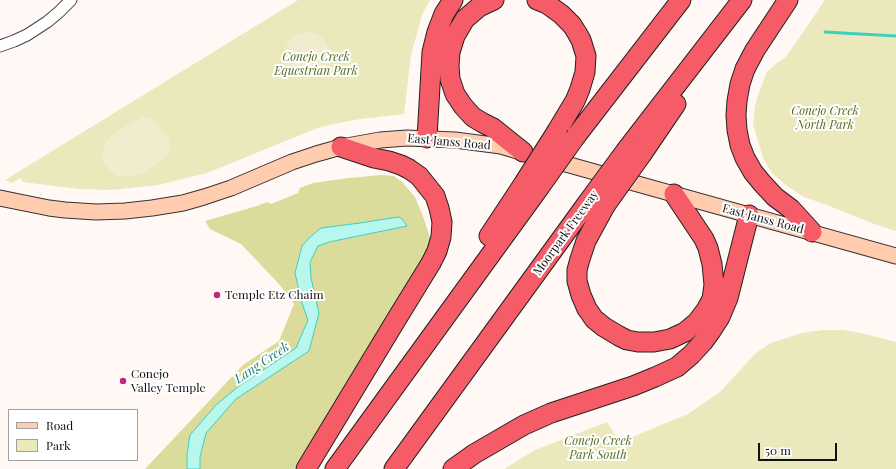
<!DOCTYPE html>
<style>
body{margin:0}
#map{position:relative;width:896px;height:469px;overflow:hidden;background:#fff8f5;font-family:"Playfair Display",serif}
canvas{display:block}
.legend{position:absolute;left:8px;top:409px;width:130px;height:52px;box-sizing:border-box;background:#fff;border:1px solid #a0a0a0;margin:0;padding:5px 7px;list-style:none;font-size:12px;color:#111}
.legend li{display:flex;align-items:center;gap:8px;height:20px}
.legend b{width:20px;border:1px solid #a0a0a0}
.scale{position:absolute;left:758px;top:443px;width:79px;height:18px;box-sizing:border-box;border:2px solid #111;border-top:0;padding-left:5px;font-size:12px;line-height:14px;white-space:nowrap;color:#111;-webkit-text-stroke:3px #fff;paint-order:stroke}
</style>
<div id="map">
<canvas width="896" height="469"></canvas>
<ul class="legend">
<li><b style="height:5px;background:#ffccb0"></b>Road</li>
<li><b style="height:11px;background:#ebe9bc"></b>Park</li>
</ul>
<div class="scale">50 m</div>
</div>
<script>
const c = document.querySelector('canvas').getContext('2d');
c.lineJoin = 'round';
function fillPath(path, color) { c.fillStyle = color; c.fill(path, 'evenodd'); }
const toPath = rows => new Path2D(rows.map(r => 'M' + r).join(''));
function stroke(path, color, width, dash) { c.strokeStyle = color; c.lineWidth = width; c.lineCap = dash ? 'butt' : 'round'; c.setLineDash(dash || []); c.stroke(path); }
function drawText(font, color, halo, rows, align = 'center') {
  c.font = font + ' "Playfair Display",serif'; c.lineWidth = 4; c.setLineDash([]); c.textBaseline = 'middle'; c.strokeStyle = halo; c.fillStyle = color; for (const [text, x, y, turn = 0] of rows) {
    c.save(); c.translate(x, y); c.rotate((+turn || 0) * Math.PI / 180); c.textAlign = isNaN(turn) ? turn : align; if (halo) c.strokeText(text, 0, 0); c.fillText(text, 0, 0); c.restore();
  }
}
fillPath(toPath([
 [298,0,430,0,422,15,411,55,404,114,360,119,329,125,315,129,207,173,158,185,112,190,78,189,23,182,21,178,12,183,5,180],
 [825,0,896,0,896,231,874,224,827,205,804,197,787,186,772,173,763,158,753,124,755,106,759,92,767,72,777,63,786,57],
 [823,330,843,330,861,333,896,342,896,469,504,469,535,450,607,422,620,442,688,414,720,392,757,352,771,343,802,333]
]), '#ebe9bc');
fillPath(toPath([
 [382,175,394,176,402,182,415,197,424,219,432,244,294,469,145,469,243,365,279,341,294,304,279,284,241,244,210,229,205,221,257,206,267,202,271,204,298,193,300,188,313,183,349,178]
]), '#dbdc9b');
fillPath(toPath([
 '285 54a22 22 0 1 1 44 0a22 22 0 1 1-44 0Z',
 [143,117,150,118,159,127,169,140,170,146,170,151,161,161,143,173,131,176,121,176,115,175,105,165,102,157,103,150,106,141,112,135,127,125]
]), '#f2ecce');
const water = toPath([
 [398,217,401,218,407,226,329,242,318,246,310,262,311,278,319,313,309,351,236,399,206,433,200,457,200,469,187,469,187,454,190,435,216,405,239,386,296,348,308,320,302,303,295,273,302,246,310,237,321,228,360,223,398,217]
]);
fillPath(water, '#b8f7ee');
stroke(water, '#3ed0bd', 1);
stroke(toPath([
 [825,32,896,36]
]), '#3ed0bd', 3);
const street = toPath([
 [0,46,14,41,27,35,47,22,59,12,71,0]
]);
const secondary = toPath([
 [548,159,896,256],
 [0,198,49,208,65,210,96,212,125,211,152,208,183,203,204,197,231,188,292,162,316,154,341,147,380,140,407,138,455,140,501,146,521,152]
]);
const highway = toPath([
 [494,0,479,7,465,19,455,36,450,52,449,66,450,79,455,94,463,106,473,117,483,123,493,128,523,152],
 [537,0,547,4,561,14,572,25,577,33,581,40,586,56,585,72,580,89,575,101,557,131],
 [788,0,755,50,745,69,740,84,737,101,736,115,737,130,740,145,745,158,753,172,762,183,775,197,791,209,812,232],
 [576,136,681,0],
 [427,138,432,52,437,32,444,14,453,0],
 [627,149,742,0],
 [642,154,676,104],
 [605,206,586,241,580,259,577,270,577,281,581,295,587,309,590,313,594,319,604,327,619,336,627,340,638,342,654,342,670,339,685,332,697,322,706,310,712,299,714,285,712,264,708,248,704,239,674,194],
 [489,236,524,183],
 [306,469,396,320,431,263,437,251,441,237,442,222,439,208,435,196,419,176,409,169,401,165,389,161,374,158,341,147],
 [335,469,539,188],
 [394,469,588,202],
 [453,469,474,454,524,425,551,413,633,386,655,377,677,367,691,355,703,342,711,331,720,317,728,298,749,215]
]);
stroke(street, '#444', 13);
stroke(secondary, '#333', 17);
stroke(highway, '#222', 21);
stroke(street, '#fff', 11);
stroke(secondary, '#ffccb0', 15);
stroke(highway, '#f65c67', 19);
const highwayBridge = toPath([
 [524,183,557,131],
 [539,188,576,136],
 [588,202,627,149],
 [605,206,642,154]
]);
stroke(highwayBridge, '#222', 21, []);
stroke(highwayBridge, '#f65c67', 19);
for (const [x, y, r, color] of [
 [217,295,4,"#c52581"],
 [123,381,4,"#c52581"]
]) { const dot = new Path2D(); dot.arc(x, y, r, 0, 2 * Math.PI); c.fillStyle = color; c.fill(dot); stroke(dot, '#fff', 1.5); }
drawText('italic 12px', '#576b1e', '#fff', [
 ["Conejo Creek",316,57],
 ["Equestrian Park",316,71],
 ["Conejo Creek",825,111],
 ["North Park",825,125],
 ["Conejo Creek",598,441],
 ["Park South",598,455]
]);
drawText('12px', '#111', '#fff', [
 ["East Janss Road",449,142,5],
 ["East Janss Road",763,219,15],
 ["Moorpark Freeway",566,233,-54]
]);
drawText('12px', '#111', '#fff', [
 ["Temple Etz Chaim",225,295],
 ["Conejo",131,374],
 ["Valley Temple",131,388]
], 'left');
drawText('italic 13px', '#158278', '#fff', [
 ["Lang Creek",262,363,-34]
]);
</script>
